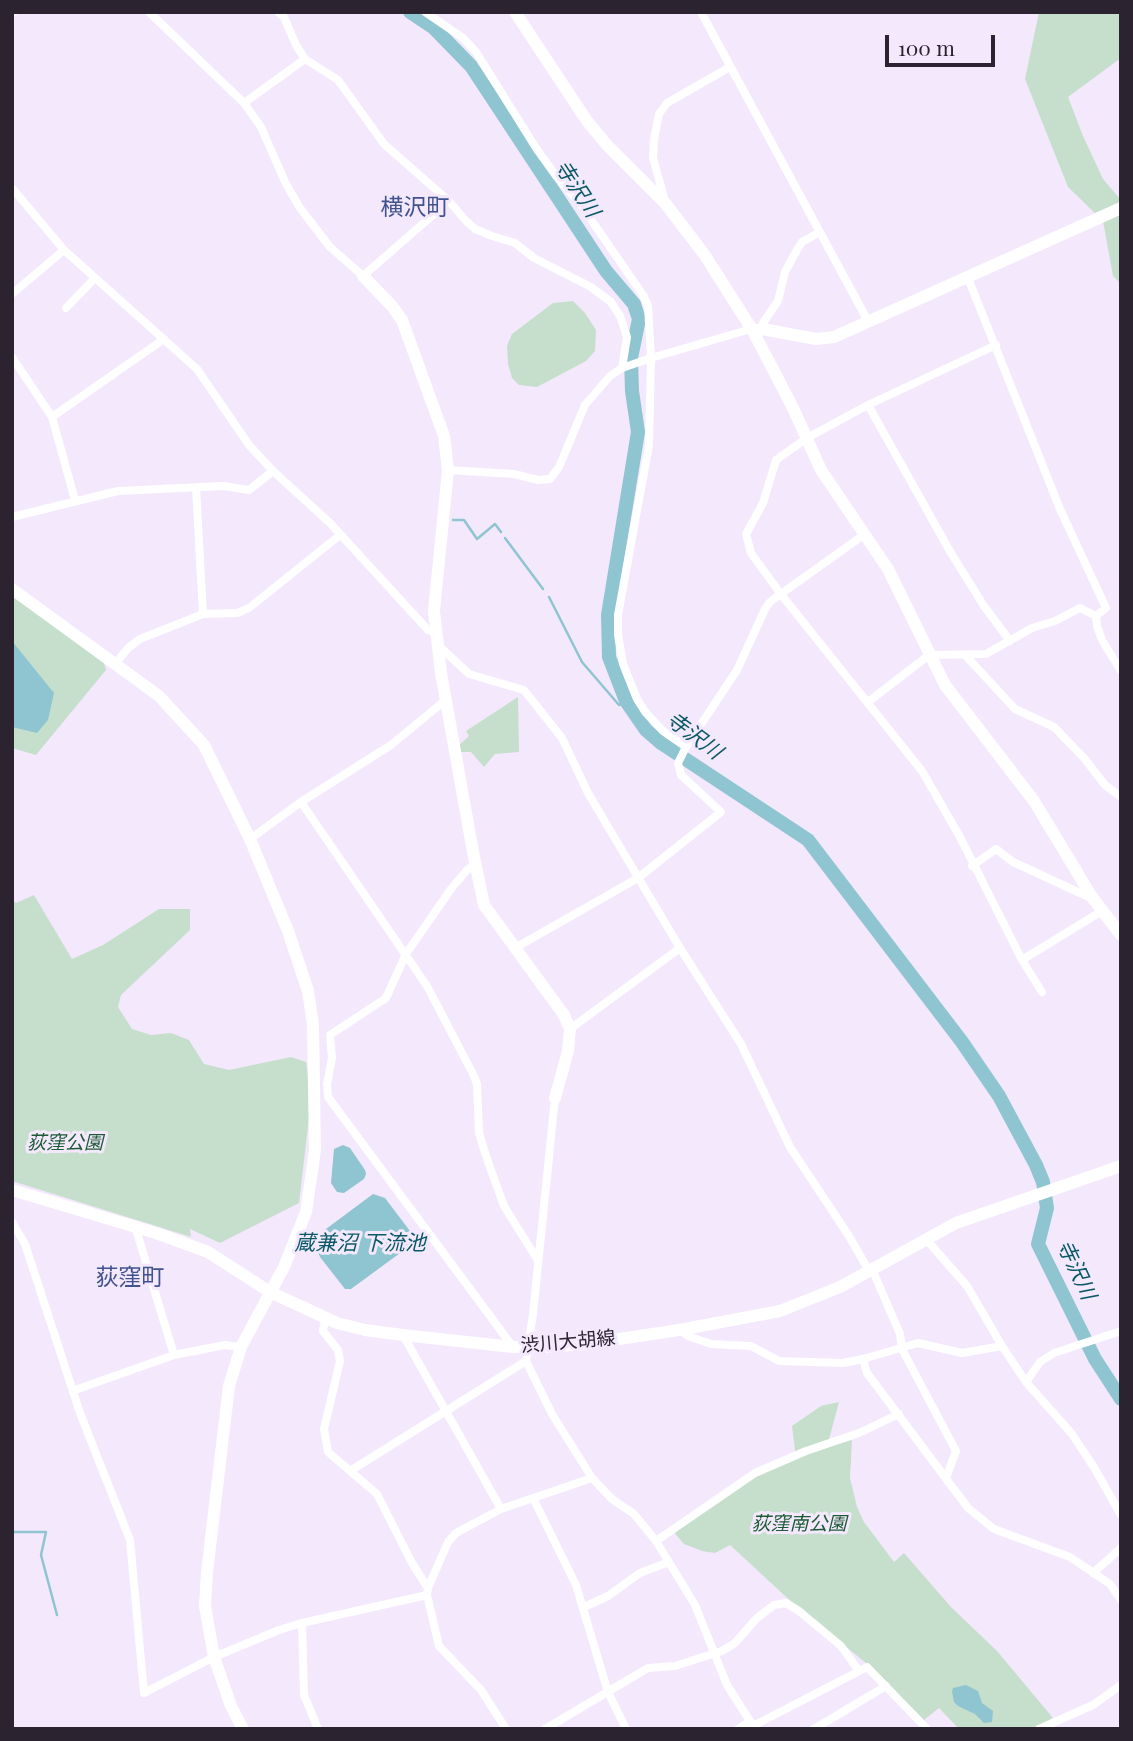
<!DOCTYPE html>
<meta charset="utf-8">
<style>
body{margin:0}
#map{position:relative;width:1133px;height:1741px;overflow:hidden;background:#f4e8fc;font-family:"Playfair Display",serif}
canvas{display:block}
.frame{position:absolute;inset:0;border:14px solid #2b2330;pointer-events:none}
.scale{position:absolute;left:885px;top:35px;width:110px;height:32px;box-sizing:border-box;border:4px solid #2b2330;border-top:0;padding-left:9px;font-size:21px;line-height:24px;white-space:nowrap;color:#2b2330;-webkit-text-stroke:5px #f4e8fc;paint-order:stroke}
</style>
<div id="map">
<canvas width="1133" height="1741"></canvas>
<div class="frame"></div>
<div class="scale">100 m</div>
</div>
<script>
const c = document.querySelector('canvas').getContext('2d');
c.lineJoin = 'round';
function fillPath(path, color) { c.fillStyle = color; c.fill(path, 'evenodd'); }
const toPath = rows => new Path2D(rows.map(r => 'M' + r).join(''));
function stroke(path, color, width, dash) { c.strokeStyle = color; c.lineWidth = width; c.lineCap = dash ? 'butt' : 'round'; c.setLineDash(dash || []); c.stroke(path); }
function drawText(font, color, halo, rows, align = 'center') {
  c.font = font + ' "Playfair Display","Noto Sans JP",serif'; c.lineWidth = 6; c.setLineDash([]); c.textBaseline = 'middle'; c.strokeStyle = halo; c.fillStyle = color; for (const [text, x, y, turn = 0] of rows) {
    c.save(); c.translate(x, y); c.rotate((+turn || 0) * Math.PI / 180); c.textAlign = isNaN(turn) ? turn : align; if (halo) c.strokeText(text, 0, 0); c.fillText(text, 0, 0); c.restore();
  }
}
fillPath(toPath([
 [1039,12,1121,12,1121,58,1068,97,1083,136,1103,179,1121,200,1121,284,1113,276,1103,221,1068,187,1025,79],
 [573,301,585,313,596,330,595,351,586,361,537,387,519,385,512,378,508,364,507,346,512,334,553,303],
 [12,596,103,660,106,670,36,755,12,748],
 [518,697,519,752,495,754,484,767,471,752,460,752,458,746,469,736,466,731],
 [34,895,72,959,103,945,159,909,190,909,190,930,121,995,118,1007,132,1029,151,1035,171,1033,189,1040,204,1064,229,1070,291,1057,306,1062,311,1101,299,1203,220,1243,190,1229,191,1237,12,1181,12,900,16,903],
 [839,1402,827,1447,852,1440,850,1478,857,1507,864,1522,894,1562,904,1553,951,1607,997,1651,1053,1718,1048,1721,1052,1729,959,1729,939,1708,924,1720,866,1663,797,1607,730,1545,715,1553,702,1551,684,1544,673,1531,755,1477,796,1458,792,1426,821,1406]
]), '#c6dfcc');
fillPath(toPath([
 [12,641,54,693,48,720,37,733,12,727],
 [343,1145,350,1148,365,1170,366,1174,364,1179,344,1193,337,1192,331,1183,334,1149],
 [373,1194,385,1198,413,1235,411,1245,351,1289,345,1289,320,1257,317,1250,317,1240,322,1232],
 [966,1685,978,1691,982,1703,993,1711,992,1722,984,1723,975,1714,958,1706,954,1702,952,1692,953,1688]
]), '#8ec5d1');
stroke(toPath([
 [453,520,464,520,477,539,495,524,501,532],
 [505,538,543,589],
 [549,597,582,662,619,705,626,702],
 [933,1001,929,1004,964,1049],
 [12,1532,46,1532,41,1555,57,1615]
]), '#8ec5d1', 2.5);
stroke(toPath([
 [410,12,434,28,471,66,606,271,634,304,639,319,631,358,632,391,638,432,608,615,609,657,626,701,646,730,661,743,808,840,962,1042,999,1096,1036,1165,1043,1182,1047,1208,1038,1244,1095,1359,1121,1399]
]), '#8ec5d1', 14);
stroke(toPath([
 [149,12,244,103,261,127,286,184,300,208,330,247,363,276,449,201],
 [278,12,284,17,296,45,305,59,338,80,384,144,449,201,465,220,475,229,492,236,515,243,534,258,591,287,611,302,620,316,627,337,622,368],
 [425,12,463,38,476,52,536,148,556,176,581,205,643,295,648,306,651,358,649,445,618,615,618,635,623,664,637,699,646,713,663,731,686,747],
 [701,12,869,323],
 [12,13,14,12],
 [244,103,305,59],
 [12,188,64,250,197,369,249,445,273,471,330,523,428,630,436,632],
 [665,201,653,158,654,139,659,114,667,103,730,67],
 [968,278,1060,509,1106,608,1096,616],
 [12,294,64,250],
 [66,308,95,278],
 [762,329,763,323,778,301,785,272,798,248,802,242,820,232],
 [996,345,868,405,807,438,776,460,763,503,746,534,751,553,780,593,922,771,960,837,1022,960,1042,992],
 [12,357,52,417,75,500],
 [868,405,951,553,984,606,1010,641],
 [52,417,164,339],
 [448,470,514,474,538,480,550,479,559,467,585,405,610,376,622,368,651,358,751,329],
 [196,487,203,614],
 [12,517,118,491,223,486,249,490,273,471],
 [1096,616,1097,626,1102,640,1121,671],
 [438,645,469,674,524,690,562,738,588,793,680,948,741,1044,790,1147,849,1236,869,1271],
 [966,656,1015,709,1054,727,1084,758,1105,785,1121,797],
 [116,663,128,648,140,639,203,614,237,613,249,608,340,535],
 [868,702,929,655,986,654,1032,628,1055,621,1080,608,1096,616],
 [301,802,427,986,474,1076,477,1084,479,1133,486,1156,504,1206,537,1259],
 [250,839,301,802,391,745,442,703,446,701],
 [475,864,467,870,451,889,406,954,386,998,330,1035,332,1058,327,1084,328,1097,513,1347],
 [972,866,996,849,1013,862,1091,898],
 [515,948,638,878,721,812,681,775,678,763,686,747,737,670,766,607,771,601,865,534],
 [1022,960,1102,911],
 [570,1029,680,948],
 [555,1098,533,1314,526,1361,552,1414,592,1478,612,1499,634,1514,656,1541,695,1605,727,1685,755,1729],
 [12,1222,25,1244,80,1413,130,1540,144,1693,214,1657,279,1630,302,1623,427,1595],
 [135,1226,174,1355],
 [925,1238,967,1286,1002,1346,1026,1382,1072,1434,1095,1469,1121,1515],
 [872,1269,900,1334,902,1349,956,1451,946,1478],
 [325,1319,323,1331,338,1350,340,1361,324,1429,328,1452,377,1494,412,1563,428,1588],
 [679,1330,688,1336,711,1344,751,1346,779,1361,843,1363,863,1359,867,1373,968,1508,994,1529,1070,1557,1110,1584,1121,1600],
 [403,1335,501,1509],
 [863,1359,918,1343,962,1353,1002,1346],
 [1026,1382,1040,1362,1054,1353,1121,1331],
 [75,1390,174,1355,225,1345,241,1347],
 [350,1471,526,1361],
 [533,1498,576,1585,608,1692,626,1729],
 [656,1541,755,1473,806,1451,859,1433,899,1414],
 [1093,1573,1121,1548],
 [584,1607,608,1596,640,1573,669,1562],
 [302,1623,304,1695,318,1729],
 [753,1726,867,1667,927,1729],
 [506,1729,481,1690,439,1646,427,1595,428,1588,448,1542,456,1533,501,1509,592,1478],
 [545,1729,648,1668,675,1666,722,1651,735,1643,757,1618,774,1605,786,1603,799,1611,841,1646,859,1671],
 [738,1729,750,1721],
 [814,1729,886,1686],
 [1039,1729,1093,1705,1121,1685]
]), '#fff', 8);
stroke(toPath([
 [515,12,587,121,607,145,665,203,704,254,753,331,792,406,821,470,888,569,945,685,1034,801,1092,897,1121,935],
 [363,276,392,306,402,320,444,436,448,470,434,611,441,673,473,852,484,905,564,1015,570,1029,568,1051,555,1098],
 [753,331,762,329,816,339,834,337,1121,208],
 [12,589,159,696,204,745,250,839,288,931,308,991,313,1025,315,1150,306,1212,284,1267,241,1347,229,1386,207,1572,205,1606,214,1657,231,1706,243,1729]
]), '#fff', 12);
stroke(toPath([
 [12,1190,156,1233,208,1252,270,1292,337,1323,365,1330,403,1335,513,1347,544,1347,586,1344,679,1330,780,1311,840,1287,956,1223,1121,1166]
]), '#fff', 12);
drawText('italic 19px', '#1c5b35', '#f4e8fc', [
 ["荻窪公園",65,1143],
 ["荻窪南公園",799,1524]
]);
drawText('19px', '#2b2330', '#f4e8fc', [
 ["渋川大胡線",568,1342,-5]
]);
drawText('italic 21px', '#0a5966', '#f4e8fc', [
 ["寺沢川",577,189,57],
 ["寺沢川",694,736,37],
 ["蔵兼沼 下流池",360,1243],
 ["寺沢川",1076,1270,65]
]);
drawText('23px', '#41538f', '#f4e8fc', [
 ["横沢町",415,208],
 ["荻窪町",130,1278]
]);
</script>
